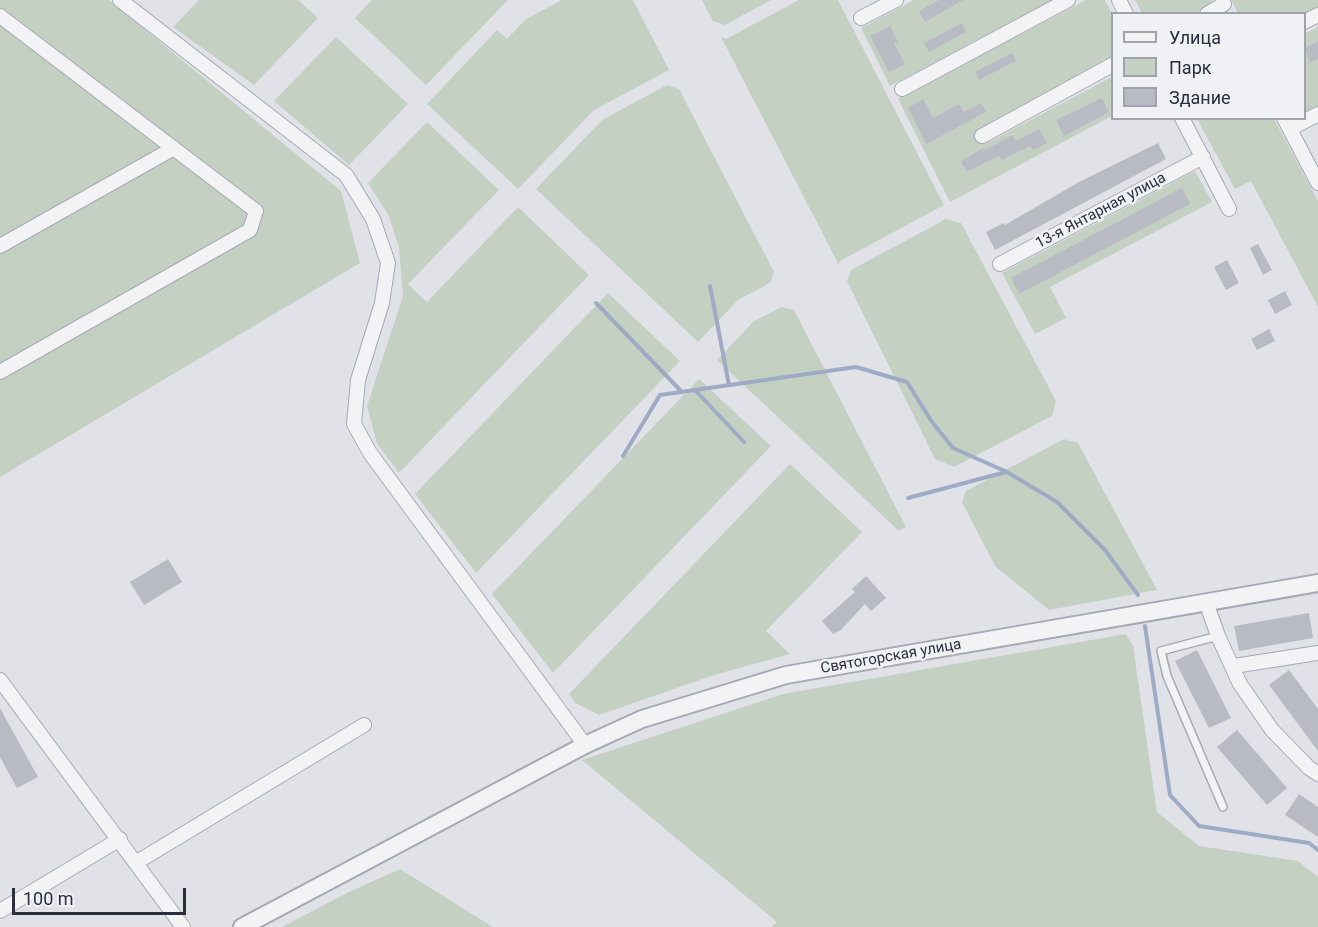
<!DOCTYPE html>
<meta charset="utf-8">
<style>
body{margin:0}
#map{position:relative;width:1318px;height:927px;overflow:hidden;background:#e0e2e8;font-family:Roboto,sans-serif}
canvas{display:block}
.legend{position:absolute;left:1111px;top:12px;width:195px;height:108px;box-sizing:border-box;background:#f0f1f5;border:2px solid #a1a3ac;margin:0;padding:8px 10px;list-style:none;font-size:18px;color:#2a2f3e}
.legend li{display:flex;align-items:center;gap:12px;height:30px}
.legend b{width:30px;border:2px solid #a1a3ac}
.scale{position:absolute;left:12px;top:888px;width:174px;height:27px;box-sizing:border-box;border:3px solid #2a2f3e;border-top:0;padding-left:8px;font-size:18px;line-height:21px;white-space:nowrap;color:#2a2f3e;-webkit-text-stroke:4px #f0f1f5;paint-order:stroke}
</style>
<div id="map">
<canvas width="1318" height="927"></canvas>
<ul class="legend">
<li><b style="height:8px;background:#f3f3f6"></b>Улица</li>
<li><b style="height:16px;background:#c4d1c2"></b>Парк</li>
<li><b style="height:16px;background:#b8bbc4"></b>Здание</li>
</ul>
<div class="scale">100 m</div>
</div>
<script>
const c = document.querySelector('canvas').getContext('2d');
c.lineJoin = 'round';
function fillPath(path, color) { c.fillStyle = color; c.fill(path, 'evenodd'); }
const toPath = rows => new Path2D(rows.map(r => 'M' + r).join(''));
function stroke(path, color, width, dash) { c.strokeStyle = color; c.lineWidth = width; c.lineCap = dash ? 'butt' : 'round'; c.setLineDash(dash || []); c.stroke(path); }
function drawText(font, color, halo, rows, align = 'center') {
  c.font = font + ' Roboto,sans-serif'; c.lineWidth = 5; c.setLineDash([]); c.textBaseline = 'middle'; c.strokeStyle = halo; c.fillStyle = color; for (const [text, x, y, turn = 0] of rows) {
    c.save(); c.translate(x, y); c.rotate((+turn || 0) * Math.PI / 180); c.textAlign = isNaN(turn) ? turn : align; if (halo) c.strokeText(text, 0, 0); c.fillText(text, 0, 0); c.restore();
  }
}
fillPath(toPath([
 [0,0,109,0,341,191,360,263,0,477],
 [199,0,298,0,318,18,254,85,173,27],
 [372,0,508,0,426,85,355,18],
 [562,0,633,0,669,70,594,110,518,189,427,104,497,30,507,39,526,19],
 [702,0,771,0,725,25,713,21],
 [799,0,838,0,944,205,840,261,839,265,721,37,726,39],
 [914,0,1052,0,890,86,861,28],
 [1086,0,1105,0,1112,14,1112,59,977,131,985,144,1112,77,1112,116,950,202,898,99],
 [1135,0,1211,0,1218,13,1142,13],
 [1231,0,1318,0,1318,7,1305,15,1238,13],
 [1318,27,1318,106,1305,113,1304,34],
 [336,37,408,104,349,165,274,101],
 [667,85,679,89,774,272,770,283,738,300,698,342,536,189,602,120],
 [1197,119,1274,119,1318,201,1318,307,1251,181,1235,189],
 [427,122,499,190,408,284,427,302,518,207,589,275,399,473,377,444,367,406,403,296,399,248,389,216,368,183],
 [1195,171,1212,202,1050,287,1066,318,1035,334,1002,273],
 [946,219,961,223,1056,401,1052,416,954,467,935,459,847,281,851,270],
 [608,293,680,361,476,573,415,494],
 [782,307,794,310,906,527,899,531,717,360,754,321],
 [699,379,771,446,553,673,492,594],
 [1064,439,1078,443,1157,590,1049,610,995,566,962,502,966,491],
 [790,464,862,532,766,631,790,654,714,675,599,715,575,703,569,694],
 [1126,634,1133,646,1157,812,1199,846,1298,861,1318,877,1318,927,771,927,777,922,582,760,783,694],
 [400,869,493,927,282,927,349,892]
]), '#c4d1c2');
stroke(toPath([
 [710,286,729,385],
 [596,303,681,391],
 [696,391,744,442],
 [623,456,660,395,856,367,907,382,932,422,953,448,1007,472,1057,502,1105,550,1138,595],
 [908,498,1006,472],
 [1145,626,1170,795,1199,826,1309,843,1318,850]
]), '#9fabc4', 4);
fillPath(toPath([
 [939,0,963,0,925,22,919,11],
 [962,23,966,32,929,52,924,43],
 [890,26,898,42,894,44,905,64,889,72,870,36],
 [1318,41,1318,59,1310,63,1305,48],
 [1012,53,1016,61,979,80,975,72],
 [1102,98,1109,112,1064,136,1056,120],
 [923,99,933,118,959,104,964,112,981,103,986,112,926,144,908,108],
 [1039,129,1047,143,1033,150,1030,146,1002,160,999,156,967,172,961,162,983,148,984,150,1013,135,1016,141],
 [1158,143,1166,159,995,250,986,232,1004,223,1005,225,1079,182],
 [1182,188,1190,204,1019,294,1011,278],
 [1258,244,1272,270,1263,275,1250,248],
 [1227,260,1239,283,1226,290,1214,267],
 [1285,291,1292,305,1275,314,1268,300],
 [1269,329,1275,341,1257,350,1251,339],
 [168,559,182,582,144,605,130,582],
 [866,576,886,598,871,611,865,604,841,630,833,634,822,621,855,592,852,589],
 [1309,613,1313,638,1239,651,1234,626],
 [1197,650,1231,718,1209,728,1175,661],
 [1289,670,1318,709,1318,751,1269,685],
 [0,708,38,777,17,788,0,757],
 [1237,730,1287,788,1267,805,1217,747],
 [1299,794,1318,807,1318,837,1285,815]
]), '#b8bbc4');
const service = toPath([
 [1218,636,1161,651,1167,676,1223,807]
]);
const minor = toPath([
 [120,0,346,175,373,219,388,263,382,303,358,380,354,424,370,453,585,745],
 [1119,0,1126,14],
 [1207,14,1224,4],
 [0,16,256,211,250,230,0,372],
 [861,18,896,0],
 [1304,22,1318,15],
 [902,89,1068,0],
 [1182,118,1229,209],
 [1284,118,1318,183],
 [1290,129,1318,114],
 [982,136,1112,65],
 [0,246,174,148],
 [1000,264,1203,157],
 [1206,602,1218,636,1240,684,1272,730,1309,768,1318,774],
 [1234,666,1318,653],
 [0,680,183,927],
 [137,862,364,725],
 [0,911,120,839]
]);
const tertiary = toPath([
 [242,927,585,745,642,719,786,675,1318,583]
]);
stroke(service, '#a6a9b2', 10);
stroke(minor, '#a6a9b2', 16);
stroke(tertiary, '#a6a9b2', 20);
stroke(service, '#f3f3f6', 7);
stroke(minor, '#f3f3f6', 14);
stroke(tertiary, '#f3f3f6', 16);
drawText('15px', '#2a2f3e', '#f0f1f5', [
 ["13-я Янтарная улица",1101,211,-28],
 ["Святогорская улица",891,657,-10]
]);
</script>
